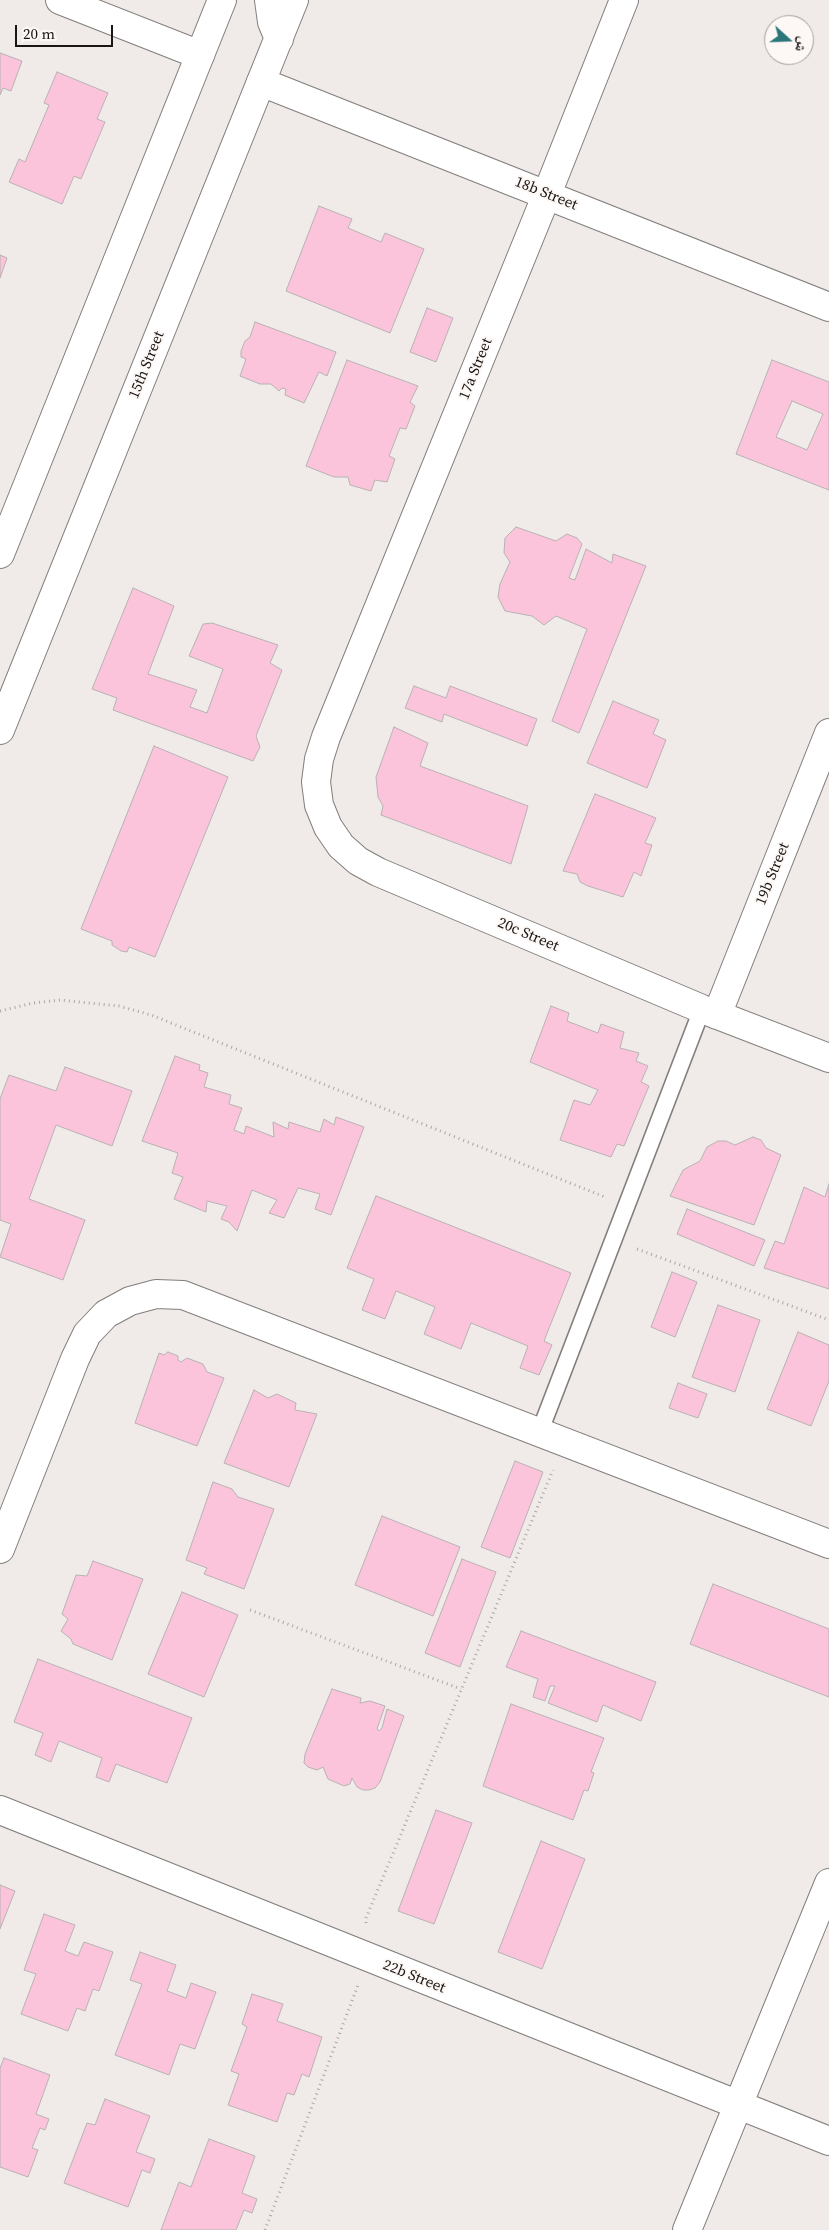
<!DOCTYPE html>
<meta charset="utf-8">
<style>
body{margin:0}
#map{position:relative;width:829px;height:2230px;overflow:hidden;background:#f0ebe8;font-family:"Source Serif 4","Noto Naskh Arabic",serif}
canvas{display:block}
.north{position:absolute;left:764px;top:15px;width:50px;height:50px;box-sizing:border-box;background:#fdf8f5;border:1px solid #a29e9c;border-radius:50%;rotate:110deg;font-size:14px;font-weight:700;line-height:20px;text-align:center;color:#191716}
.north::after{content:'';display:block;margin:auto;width:18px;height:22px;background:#2c7679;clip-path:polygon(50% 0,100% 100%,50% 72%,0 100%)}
.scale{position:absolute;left:15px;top:25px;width:98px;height:22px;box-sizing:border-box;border:2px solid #191716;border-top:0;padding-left:6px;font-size:15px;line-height:18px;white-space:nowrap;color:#191716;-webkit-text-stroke:4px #fdf8f5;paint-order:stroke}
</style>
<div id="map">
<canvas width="829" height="2230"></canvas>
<div class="north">ش</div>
<div class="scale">20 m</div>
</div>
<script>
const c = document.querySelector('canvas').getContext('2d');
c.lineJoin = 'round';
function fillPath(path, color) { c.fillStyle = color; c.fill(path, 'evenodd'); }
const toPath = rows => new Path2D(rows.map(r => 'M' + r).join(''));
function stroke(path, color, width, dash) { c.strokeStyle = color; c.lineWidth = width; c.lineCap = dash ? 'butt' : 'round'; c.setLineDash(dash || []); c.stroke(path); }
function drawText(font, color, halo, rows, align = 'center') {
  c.font = font + ' "Source Serif 4",serif'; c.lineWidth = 4; c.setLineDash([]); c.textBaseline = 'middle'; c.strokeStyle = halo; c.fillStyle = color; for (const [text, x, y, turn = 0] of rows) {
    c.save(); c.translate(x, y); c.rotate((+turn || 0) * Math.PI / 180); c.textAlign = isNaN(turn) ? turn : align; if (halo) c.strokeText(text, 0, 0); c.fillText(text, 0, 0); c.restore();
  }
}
const building = toPath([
 [0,53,22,61,11,91,3,88,0,95,0,53],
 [57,72,108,93,97,119,105,122,81,179,74,176,62,204,9,182,19,159,25,162,49,105,44,103,57,72],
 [319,206,352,219,348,228,381,242,385,233,424,249,390,333,286,291,319,206],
 [0,255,7,258,0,278,0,255],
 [427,308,453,318,436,362,410,352,427,308],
 [255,322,336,352,327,376,319,372,304,403,285,395,286,389,282,388,279,391,271,384,260,384,240,376,246,359,241,357,241,351,245,341,250,337,255,322],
 [347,360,418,386,410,402,415,406,406,429,400,428,389,456,395,459,387,482,375,480,371,491,350,485,348,477,334,477,306,466,347,360],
 [772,360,829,382,829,490,736,454,772,360],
 [792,401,823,414,807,450,776,437,792,401],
 [516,527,556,541,567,534,577,538,582,544,569,578,575,580,586,549,612,563,613,554,646,566,579,733,552,721,587,629,556,616,544,625,532,616,505,611,498,597,500,584,510,562,504,553,505,538,516,527],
 [133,588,174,606,148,674,197,690,190,707,207,713,223,669,189,656,203,624,212,623,278,645,270,663,282,670,256,736,260,747,253,761,113,710,117,698,92,689,133,588],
 [414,686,446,698,450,686,537,719,527,746,444,714,442,722,405,708,414,686],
 [613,701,659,720,653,734,666,740,647,788,587,763,613,701],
 [394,727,428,743,420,766,528,806,511,864,381,815,383,806,378,797,376,777,394,727],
 [154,746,228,777,155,957,129,947,127,952,121,951,112,945,112,941,81,929,154,746],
 [595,794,656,818,645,843,652,845,641,876,634,872,623,897,588,886,580,882,577,874,563,871,595,794],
 [551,1006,569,1013,567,1021,598,1033,601,1024,624,1032,620,1048,639,1053,636,1061,648,1066,641,1082,649,1086,624,1146,617,1144,611,1157,560,1140,574,1100,590,1105,598,1090,530,1062,551,1006],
 [175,1056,200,1065,199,1070,208,1073,204,1087,231,1095,229,1104,242,1108,234,1130,244,1134,246,1126,274,1137,273,1122,288,1129,289,1122,320,1132,324,1119,334,1125,336,1117,364,1127,331,1215,315,1209,320,1194,298,1188,284,1218,269,1213,277,1200,252,1190,237,1231,229,1222,221,1219,227,1206,207,1201,206,1212,174,1199,183,1177,172,1173,178,1153,142,1141,175,1056],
 [65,1067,132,1091,112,1146,56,1125,29,1199,85,1220,63,1280,0,1257,11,1224,0,1220,0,1099,9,1075,56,1091,65,1067],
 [753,1137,761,1140,766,1148,781,1155,754,1225,670,1196,683,1170,700,1161,707,1147,718,1141,726,1141,735,1145,753,1137],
 [829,1184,829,1289,764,1268,775,1241,784,1244,804,1187,825,1197,829,1184],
 [376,1196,571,1273,544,1341,552,1345,539,1375,520,1368,528,1346,471,1323,461,1349,424,1334,435,1307,396,1291,385,1319,362,1310,374,1279,347,1268,376,1196],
 [687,1209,765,1240,754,1266,677,1234,687,1209],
 [672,1272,697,1282,675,1337,651,1327,672,1272],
 [718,1305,760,1320,735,1392,692,1377,718,1305],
 [798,1332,829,1345,829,1381,811,1426,767,1409,798,1332],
 [168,1352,178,1356,178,1360,181,1362,187,1358,203,1364,207,1372,224,1378,197,1446,135,1423,159,1353,164,1355,168,1352],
 [678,1383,707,1394,698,1418,669,1408,678,1383],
 [254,1390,268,1398,277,1394,296,1403,295,1410,317,1414,289,1487,224,1463,254,1390],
 [515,1461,543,1472,510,1558,481,1547,515,1461],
 [213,1482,232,1489,238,1497,274,1509,244,1589,204,1574,207,1568,186,1560,213,1482],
 [382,1516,460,1547,433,1616,355,1585,382,1516],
 [462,1559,496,1572,460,1667,425,1653,462,1559],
 [93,1561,143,1579,112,1660,73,1644,71,1639,61,1631,68,1619,62,1614,76,1575,87,1576,93,1561],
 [713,1584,829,1629,829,1697,690,1644,713,1584],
 [182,1592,238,1615,204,1697,148,1674,182,1592],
 [521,1631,656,1682,641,1721,603,1705,597,1722,548,1703,555,1686,550,1686,545,1701,533,1697,538,1679,506,1667,521,1631],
 [38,1659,192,1718,167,1783,116,1764,109,1782,96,1777,102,1758,59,1741,51,1762,35,1755,43,1733,14,1722,38,1659],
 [332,1689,361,1698,360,1703,370,1701,385,1706,377,1729,379,1731,382,1728,387,1709,404,1716,380,1782,375,1788,369,1790,363,1790,357,1787,352,1778,350,1784,344,1786,328,1779,323,1767,317,1770,308,1767,304,1763,305,1754,332,1689],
 [511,1704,604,1738,591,1772,594,1773,588,1791,584,1790,573,1820,483,1786,511,1704],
 [436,1810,472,1823,434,1924,398,1911,436,1810],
 [541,1841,585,1859,542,1969,498,1952,541,1841],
 [0,1885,15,1891,0,1929,0,1885],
 [44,1914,75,1925,65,1951,78,1956,84,1942,113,1952,99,1991,93,1989,85,2011,77,2008,68,2031,21,2014,36,1974,24,1970,44,1914],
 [140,1952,176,1965,167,1991,186,1998,191,1983,216,1992,195,2049,180,2044,169,2075,115,2055,142,1984,130,1980,140,1952],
 [252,1994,283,2004,277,2021,322,2037,309,2077,302,2074,294,2095,287,2093,277,2122,228,2105,239,2074,231,2071,247,2027,242,2024,252,1994],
 [4,2058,50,2075,36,2114,49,2119,45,2130,40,2128,32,2148,38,2150,28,2177,0,2167,0,2068,4,2058],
 [105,2099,150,2116,136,2152,155,2159,150,2173,142,2170,128,2207,64,2183,87,2123,95,2125,105,2099],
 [209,2139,255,2156,242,2193,257,2199,252,2213,244,2210,236,2230,161,2230,179,2182,191,2187,209,2139]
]);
fillPath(building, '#fbc4da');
stroke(building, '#b7b2b4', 1);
const service = toPath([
 [540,1431,702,1009]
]);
const minor = toPath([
 [60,0,200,55],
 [624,0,547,194,326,737,319,759,316,782,319,805,328,827,341,846,358,861,378,872,702,1009,829,1058],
 [261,82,829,307],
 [717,1015,829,733],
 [0,1549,75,1359,87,1334,106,1314,130,1301,156,1294,183,1295,829,1544],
 [0,1810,829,2141],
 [687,2230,829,1883]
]);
const tertiary = toPath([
 [269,0,272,22,279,39],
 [0,554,222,0],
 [0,730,294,0]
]);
stroke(service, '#827e7b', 19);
stroke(minor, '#827e7b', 30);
stroke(tertiary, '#827e7b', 30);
stroke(toPath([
 [0,1011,33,1003,60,1000,119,1006,151,1015,605,1197],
 [637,1249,829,1320],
 [250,1610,461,1689],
 [366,1923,366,1918,553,1470],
 [265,2230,358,1985]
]), '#aaa6a3', 3, [1, 4]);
stroke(service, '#fff', 16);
stroke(minor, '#fff', 28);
stroke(tertiary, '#fff', 28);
drawText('15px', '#191716', '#fdf8f5', [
 ["18b Street",546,194,22],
 ["15th Street",147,365,-68],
 ["17a Street",476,369,-68],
 ["19b Street",773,874,-68],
 ["20c Street",528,935,23],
 ["22b Street",414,1977,22]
]);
</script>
